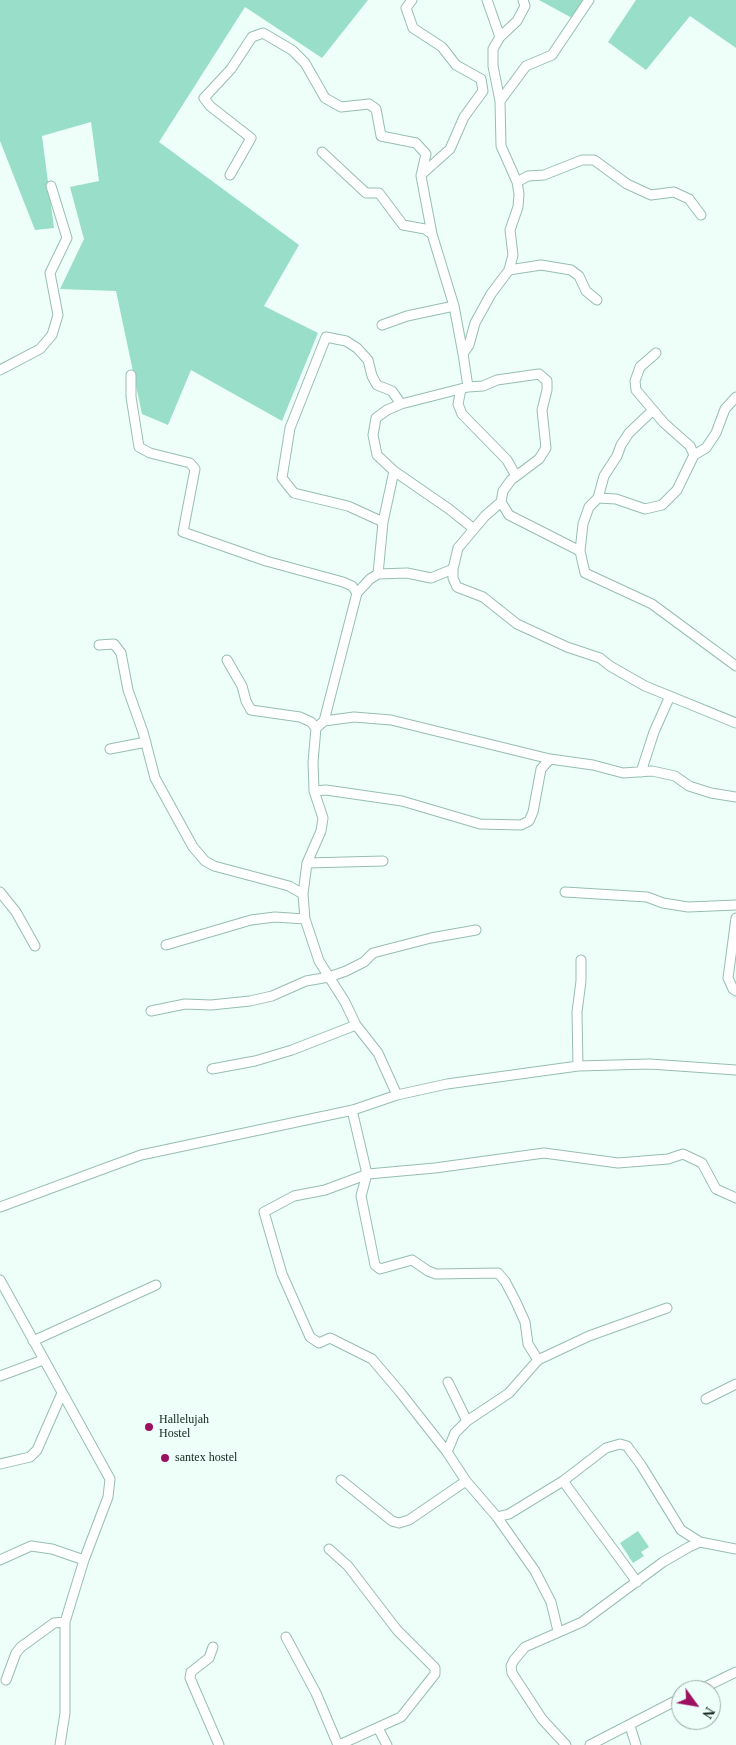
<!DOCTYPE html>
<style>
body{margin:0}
#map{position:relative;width:736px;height:1745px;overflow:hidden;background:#eefff9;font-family:Georgia,serif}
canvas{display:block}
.north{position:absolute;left:671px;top:1680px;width:50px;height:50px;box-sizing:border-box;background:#eefff9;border:1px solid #96a7a1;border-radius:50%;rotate:122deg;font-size:14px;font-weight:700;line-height:20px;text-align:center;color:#13231e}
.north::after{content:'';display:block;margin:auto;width:18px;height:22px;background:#9d1160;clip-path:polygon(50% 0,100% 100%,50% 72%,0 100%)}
</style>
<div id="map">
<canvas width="736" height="1745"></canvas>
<div class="north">N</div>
</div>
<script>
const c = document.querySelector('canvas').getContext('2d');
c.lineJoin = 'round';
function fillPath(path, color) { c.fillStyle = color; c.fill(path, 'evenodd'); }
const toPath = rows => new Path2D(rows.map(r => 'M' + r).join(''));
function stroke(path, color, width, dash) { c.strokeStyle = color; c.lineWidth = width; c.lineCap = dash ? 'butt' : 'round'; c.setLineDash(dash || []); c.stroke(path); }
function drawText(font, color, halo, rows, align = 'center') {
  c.font = font + ' Georgia,serif'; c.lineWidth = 5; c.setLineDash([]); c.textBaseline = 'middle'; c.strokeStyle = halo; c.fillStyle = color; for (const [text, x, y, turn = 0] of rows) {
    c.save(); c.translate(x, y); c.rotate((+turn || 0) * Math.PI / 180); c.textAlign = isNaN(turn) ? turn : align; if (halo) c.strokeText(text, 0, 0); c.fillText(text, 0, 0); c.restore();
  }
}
fillPath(toPath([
 [0,0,368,0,322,58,245,7,159,142,299,245,264,306,318,333,282,421,191,370,168,425,142,414,116,291,60,289,84,239,70,187,99,181,91,122,42,136,54,228,35,230,0,141],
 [539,0,584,0,572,18],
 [636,0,736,0,736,48,690,16,646,70,608,42],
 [638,1531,649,1547,641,1552,644,1556,633,1563,620,1543]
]), '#99dec9');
const minor = toPath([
 [412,0,406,8,413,28,442,47,456,65,481,79,483,91,464,117,450,149,421,175],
 [500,37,517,21,525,6,523,0],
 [500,101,526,66,552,55,589,0],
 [322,152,366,193,379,193,403,225,425,229,432,234],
 [230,175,251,138,210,106,204,98,231,69,252,37,263,33,292,50,305,63,325,98,341,107,369,104,376,109,381,136,416,143,426,154,421,176,432,234,454,306,463,354],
 [517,182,528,176,544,175,582,160,594,160,627,184,651,195,674,192,689,199,701,215],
 [509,270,541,265,571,270,579,276,586,291,597,300],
 [382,325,407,316,454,306],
 [0,370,40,349,52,335,58,315,50,273,67,238,51,186],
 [131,375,131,397,139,447,150,453,190,463,195,469,183,532,266,561,343,582,352,586,357,593],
 [468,387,463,354,469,345,475,323,491,294,509,270,513,255,510,230,518,207,519,194,517,182,501,146,500,101,493,66,493,49,500,37,487,0],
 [461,389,458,404,462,414,507,460,516,476],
 [401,404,468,387,483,386,497,380,539,374,547,381,547,390,542,410,546,448,539,459,511,480,503,491,501,502,509,515,580,551,585,573,652,604,736,666],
 [694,455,706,448,716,433,725,409,736,397],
 [394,471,449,509,474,529],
 [598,498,604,476,617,456,621,445,629,433,653,410],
 [501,502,485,516,458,548,453,569,453,578,457,587,483,597,517,624,567,647,600,658,610,666,645,686,736,723],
 [383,522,394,471,377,455,373,435,376,418,387,410,401,404,392,391,377,385,372,376,368,360,357,348,346,341,326,337,290,428,282,478,294,493,348,506,383,522,378,574,370,579,357,593,324,721,316,728,313,762,314,791,323,818,321,831,307,863,303,894,305,919,319,961,345,1002,356,1025,378,1053,397,1095],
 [580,551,583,524,589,507,598,498,616,499,645,509,662,505,677,490,694,455,690,446,664,423,636,390,635,381,640,367,656,353],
 [378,574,407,573,431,578,453,569],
 [99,645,114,644,121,653,128,690,143,732,155,778,193,847,205,861,214,866,289,886,303,894],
 [227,660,242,686,246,701,251,710,300,717,311,722,316,728],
 [324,721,354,717,391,720,550,759,593,765,623,773,652,771,675,776,689,786,711,793,736,797],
 [110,749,146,742],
 [641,772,654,732,670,696],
 [314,791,326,790,402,801,480,824,521,825,529,821,533,812,541,769,550,759],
 [307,863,383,861],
 [0,892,16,912,35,946],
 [565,892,647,897,663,903,688,907,736,905],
 [736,918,728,978,733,989,736,991],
 [166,945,251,920,275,917,305,919],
 [151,1011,185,1004,211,1005,250,1001,272,996,306,981,329,977,346,971,364,962,373,953,431,938,476,930],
 [578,1066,577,1012,581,981,581,960],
 [212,1069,255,1061,292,1050,356,1025],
 [352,1110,367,1174,361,1196,375,1265,380,1269,412,1260,428,1271,436,1274,498,1273,505,1281,516,1302,525,1322,528,1344,538,1360],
 [0,1207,141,1155,353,1110,397,1095,447,1084,578,1066,650,1064,736,1070],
 [0,1280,110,1479,108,1497,84,1560,65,1622,65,1713,60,1745],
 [33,1341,156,1285],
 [0,1376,43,1360],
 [448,1382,467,1421],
 [706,1399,736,1384],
 [447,1452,455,1433,467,1421,509,1393,538,1360,589,1336,667,1308],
 [0,1464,30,1457,37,1450,62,1393],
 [341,1480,392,1521,399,1523,409,1520,466,1481],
 [563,1481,637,1582],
 [497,1517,509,1514,563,1481,606,1448,620,1444,627,1446,641,1465,681,1530,700,1542],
 [329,1549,348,1566,397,1630,435,1668,435,1674,401,1717,339,1745],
 [0,1560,31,1546,52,1549,84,1560],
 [558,1631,551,1602,535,1571,497,1517,466,1481,447,1452,400,1392,372,1359,330,1338,319,1343,310,1337,282,1274,264,1212,294,1196,325,1190,368,1174,435,1168,544,1153,618,1163,668,1159,683,1154,702,1163,716,1189,736,1198],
 [286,1637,316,1693,338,1745],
 [213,1647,209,1658,191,1672,190,1678,219,1745],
 [6,1680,16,1653,21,1647,54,1623,65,1622],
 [699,1690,736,1672],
 [630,1726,636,1745],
 [378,1728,387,1745],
 [566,1745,542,1719,512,1673,511,1666,514,1660,525,1647,582,1622,663,1562,689,1547,700,1542,736,1549],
 [590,1745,681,1698]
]);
stroke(minor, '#96beb2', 11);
stroke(minor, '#fff', 9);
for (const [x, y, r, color] of [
 [149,1427,5,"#9d1160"],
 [165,1458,5,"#9d1160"]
]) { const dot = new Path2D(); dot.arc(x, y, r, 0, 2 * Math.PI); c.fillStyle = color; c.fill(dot); stroke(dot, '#eefff9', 2); }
drawText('12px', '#13231e', '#eefff9', [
 ["Hallelujah",159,1420],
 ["Hostel",159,1434],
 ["santex hostel",175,1458]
], 'left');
</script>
